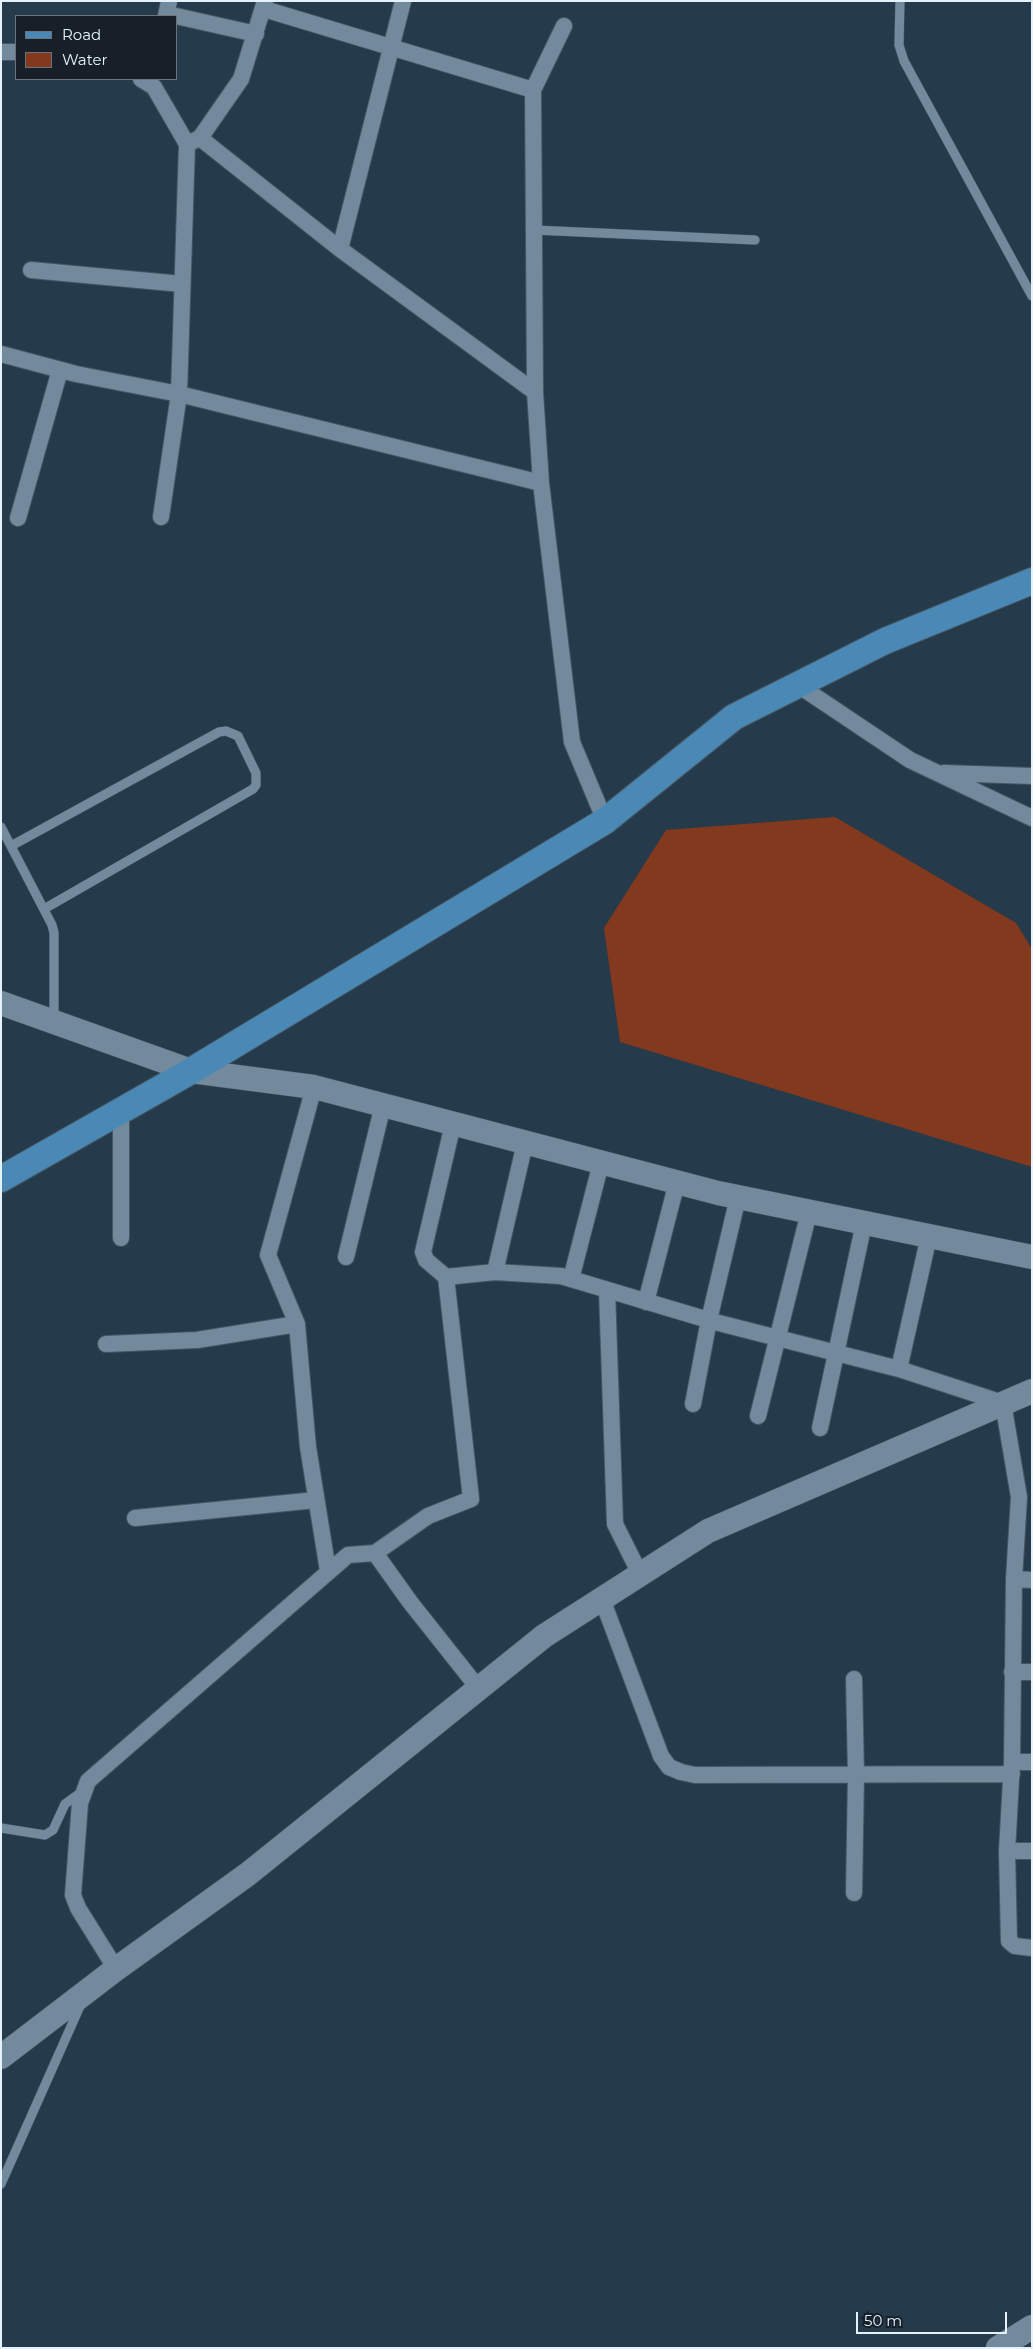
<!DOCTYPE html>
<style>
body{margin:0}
#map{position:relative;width:1033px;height:2349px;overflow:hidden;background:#253a4a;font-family:Montserrat,sans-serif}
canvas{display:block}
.frame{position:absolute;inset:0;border:2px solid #e5f2fc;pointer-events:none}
.legend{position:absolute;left:15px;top:15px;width:162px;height:65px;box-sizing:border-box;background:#172028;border:1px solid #69747d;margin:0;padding:6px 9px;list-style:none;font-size:15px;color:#e5f2fc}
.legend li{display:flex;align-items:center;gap:10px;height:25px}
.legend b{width:25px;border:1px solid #69747d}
.scale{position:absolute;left:856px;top:2312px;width:151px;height:22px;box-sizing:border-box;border:2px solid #e5f2fc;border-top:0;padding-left:6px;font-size:15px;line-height:18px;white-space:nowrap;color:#e5f2fc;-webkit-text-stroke:4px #172028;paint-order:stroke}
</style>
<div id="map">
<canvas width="1033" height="2349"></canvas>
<div class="frame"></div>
<ul class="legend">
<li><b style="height:6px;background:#4a89b6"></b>Road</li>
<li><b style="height:14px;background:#83391e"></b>Water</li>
</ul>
<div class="scale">50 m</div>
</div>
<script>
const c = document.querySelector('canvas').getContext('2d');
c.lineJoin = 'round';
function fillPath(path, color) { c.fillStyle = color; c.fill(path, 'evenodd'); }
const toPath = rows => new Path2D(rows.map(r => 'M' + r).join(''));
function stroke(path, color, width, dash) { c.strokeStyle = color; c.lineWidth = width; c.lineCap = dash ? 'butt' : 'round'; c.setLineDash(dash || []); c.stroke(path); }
fillPath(toPath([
 [835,817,1016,923,1032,949,1032,1167,620,1042,604,928,666,830]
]), '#83391e');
const service = toPath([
 [900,1,899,45,904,61,1032,296],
 [534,230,755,240],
 [1,827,52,925,54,933,54,1021],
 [11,846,219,732,226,731,238,736,256,773,256,785,253,789,44,909],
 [1,1828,45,1835,53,1830,65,1804,83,1791],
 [1,2184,81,2004]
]);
const minor = toPath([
 [264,9,533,90],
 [166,16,169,1],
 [176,16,256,34],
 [564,26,533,90,535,392,541,483,572,742,605,821],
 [1,52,16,52],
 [141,79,154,87,187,144,179,394,161,517],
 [200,138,340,249,535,392],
 [189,143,200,138,241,79,265,1],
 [340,249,403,1],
 [31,270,182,284],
 [1,354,76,374,179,394,541,483],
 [18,518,60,370],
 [798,685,910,760,1032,818],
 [944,773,1032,776],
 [121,1112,121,1238],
 [346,1257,383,1105],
 [495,1272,525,1143],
 [446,1277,426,1260,423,1252,453,1124],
 [571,1279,601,1163],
 [607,1290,615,1524,640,1574],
 [646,1302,677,1182],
 [297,1324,268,1255,314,1087],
 [106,1344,197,1340,297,1324,308,1447,328,1571],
 [899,1369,929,1236],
 [693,1404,709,1320,738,1197],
 [758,1416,809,1212],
 [820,1428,864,1223],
 [135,1518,316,1500],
 [1014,1579,1032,1580],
 [602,1599,661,1756,669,1767,681,1772,695,1775,1012,1774],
 [1012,1672,1032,1672],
 [479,1689,410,1602,375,1553,428,1516,471,1499,446,1277,495,1272,561,1276,715,1322,899,1369,1003,1403,1019,1497,1014,1579,1012,1762,1007,1851,1009,1941,1015,1946,1032,1948],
 [1012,1762,1032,1762],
 [1007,1851,1032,1851],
 [854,1893,856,1774,854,1679],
 [116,1969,78,1908,73,1895,80,1803,88,1781,348,1555,375,1553]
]);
const secondary = toPath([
 [1,1003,191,1071,314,1087,718,1193,1032,1257],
 [1,2057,116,1969,248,1874,544,1636,708,1531,1032,1391],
 [998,2348,1032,2327]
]);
const primary = toPath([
 [1,1179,191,1071,605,821,734,717,885,641,1032,581]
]);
stroke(service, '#455765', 10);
stroke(minor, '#455765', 18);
stroke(secondary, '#455765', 25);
stroke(primary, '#455765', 28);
stroke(service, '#738a9d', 9);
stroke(minor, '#738a9d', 16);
stroke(secondary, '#738a9d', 24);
stroke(primary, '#4a89b6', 26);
</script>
